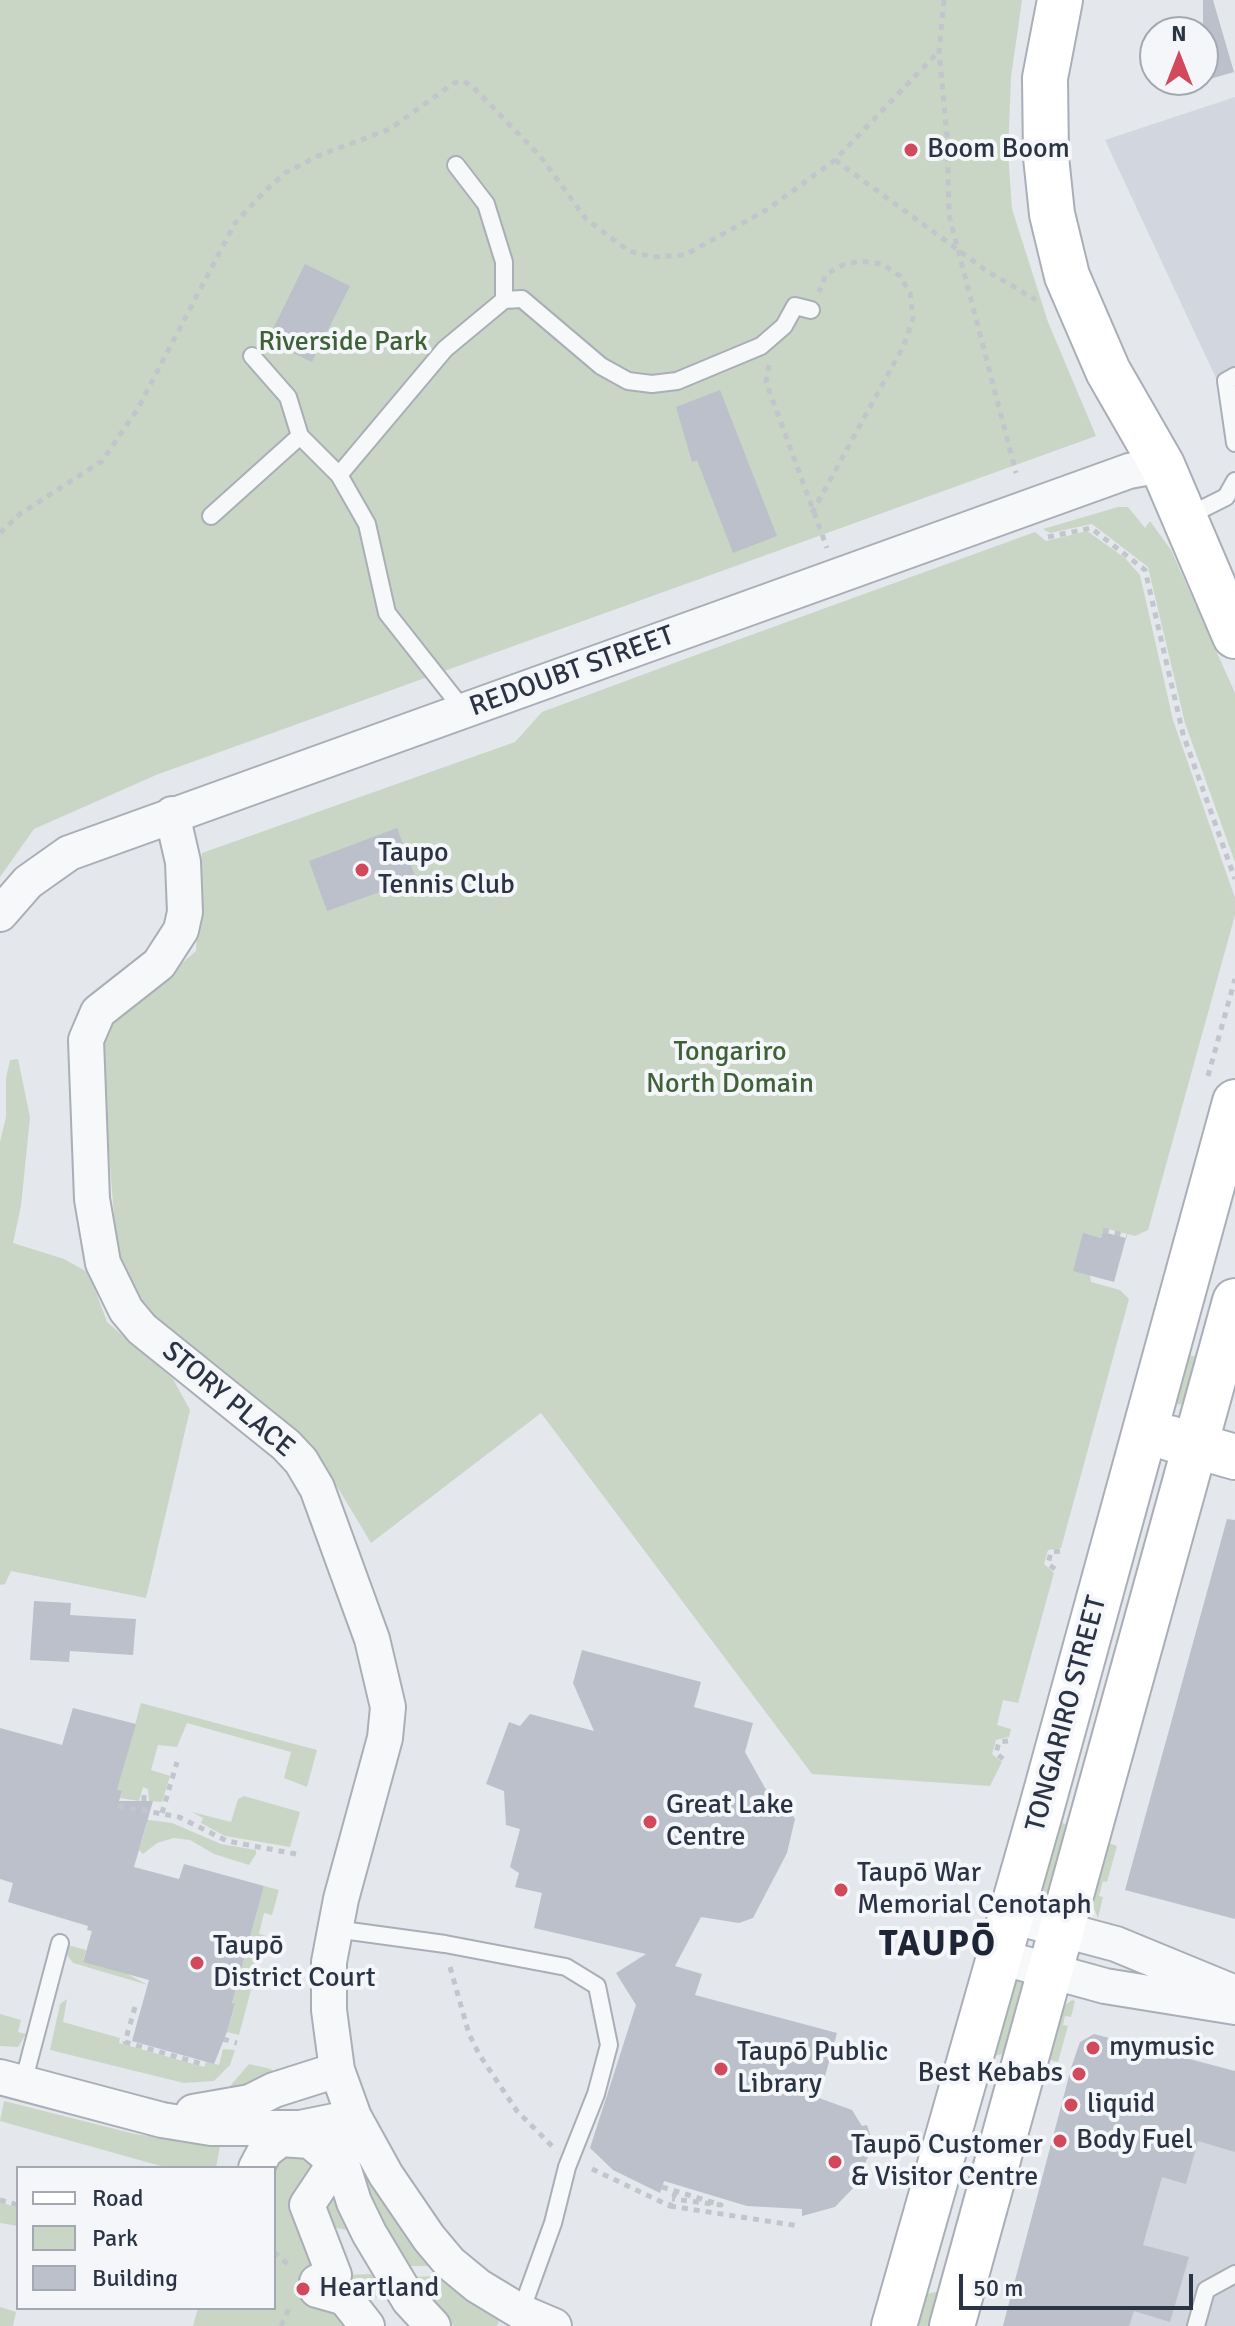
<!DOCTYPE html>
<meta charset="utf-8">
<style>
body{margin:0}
#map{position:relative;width:1235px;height:2326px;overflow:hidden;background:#e4e7ec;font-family:Signika,sans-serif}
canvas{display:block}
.legend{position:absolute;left:16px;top:2166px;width:260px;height:144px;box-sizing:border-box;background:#f4f6f9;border:2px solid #a4a8b1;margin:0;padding:10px 14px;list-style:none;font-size:24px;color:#2b3445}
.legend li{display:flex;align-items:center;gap:16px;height:40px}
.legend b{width:40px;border:2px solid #a4a8b1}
.north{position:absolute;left:1139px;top:16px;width:80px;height:80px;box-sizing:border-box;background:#f4f6f9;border:2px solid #a4a8b1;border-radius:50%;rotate:0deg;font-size:22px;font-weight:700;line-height:32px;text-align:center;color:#2b3445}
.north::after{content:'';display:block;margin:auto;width:28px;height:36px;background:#d1495b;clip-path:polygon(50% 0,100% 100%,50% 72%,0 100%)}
.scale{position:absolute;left:959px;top:2274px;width:234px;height:36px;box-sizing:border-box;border:4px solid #2b3445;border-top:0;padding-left:10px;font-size:24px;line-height:28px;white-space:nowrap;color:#2b3445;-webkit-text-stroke:6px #f4f6f9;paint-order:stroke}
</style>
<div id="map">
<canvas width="1235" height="2326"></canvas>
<ul class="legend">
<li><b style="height:10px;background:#fff"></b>Road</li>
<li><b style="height:22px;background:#c9d6c5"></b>Park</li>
<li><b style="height:22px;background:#bbc0ca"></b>Building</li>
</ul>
<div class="north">N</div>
<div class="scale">50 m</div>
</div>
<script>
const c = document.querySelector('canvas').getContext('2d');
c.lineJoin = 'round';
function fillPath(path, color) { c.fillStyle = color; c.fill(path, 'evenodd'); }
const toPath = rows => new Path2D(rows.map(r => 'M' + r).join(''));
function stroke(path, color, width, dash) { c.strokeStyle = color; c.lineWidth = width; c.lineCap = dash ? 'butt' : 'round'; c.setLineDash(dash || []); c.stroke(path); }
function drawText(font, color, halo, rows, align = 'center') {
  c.font = font + ' Signika,sans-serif'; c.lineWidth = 8; c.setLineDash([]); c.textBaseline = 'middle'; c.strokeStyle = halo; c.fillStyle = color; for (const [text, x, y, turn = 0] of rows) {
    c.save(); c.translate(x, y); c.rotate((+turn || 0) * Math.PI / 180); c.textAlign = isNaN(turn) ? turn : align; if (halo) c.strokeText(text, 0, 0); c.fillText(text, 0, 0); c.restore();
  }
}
fillPath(toPath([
 [1235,97,1235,419,1105,140],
 [1072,2065,1235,2071,1235,2326,1003,2326]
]), '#d2d6de');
fillPath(toPath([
 [0,0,1022,0,1011,77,1008,153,1012,209,1048,322,1096,436,156,775,34,829,0,877],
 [1118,507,1128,507,1145,528,1150,521,1171,550,1235,693,1235,862,1185,723,1148,567,1092,524,1050,533,1043,529],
 [1087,531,1125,558,1140,575,1173,720,1235,898,1235,915,1148,1230,1135,1236,1104,1228,1101,1238,1083,1234,1091,1282,1120,1290,1129,1299,1061,1548,1048,1550,1044,1564,1054,1573,1018,1703,1003,1700,997,1725,1011,1729,1009,1737,996,1740,992,1754,1002,1762,990,1786,812,1774,541,1413,371,1543,314,1448,144,1307,117,1256,100,1034,196,951,202,853,515,742,542,712,685,659,1035,532,1046,541],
 [18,1059,30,1117,21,1206,13,1243,64,1259,89,1273,107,1322,173,1379,190,1410,146,1598,11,1571,5,1584,0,1585,0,1142,6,1117,6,1078,10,1060],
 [1175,1351,1208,1360,1190,1405,1173,1404],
 [141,1703,317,1750,307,1787,284,1778,291,1752,187,1723,177,1747,158,1745,151,1770,170,1776,162,1802,149,1801,148,1789,143,1787,139,1801,120,1798,122,1792,117,1790],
 [244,1796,300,1812,290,1847,225,1836,201,1823,203,1818,192,1812,231,1822,238,1799],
 [134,1818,172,1823,221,1844,256,1850,256,1854,249,1865,214,1854,190,1840,174,1838,157,1843,143,1854,139,1850,147,1823],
 [1045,1818,1079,1828,1045,1909,1032,1905],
 [1106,1842,1117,1846,1107,1882,1103,1881,1099,1896,1103,1897,1098,1918,1090,1899],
 [264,1886,279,1890,272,1915,264,1913,259,1934,266,1936,257,1969,249,1968,244,1987,251,1990,239,2035,227,2032,235,2005,232,2003],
 [68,1945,86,1950,83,1961,116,1968,148,1985,73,1963,67,1955],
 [1026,1977,1009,2052,991,2057,926,2294,950,2289,941,2326,910,2326,1003,1979],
 [67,1999,63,2022,120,2038,119,2043,204,2067,206,2062,219,2065,223,2049,235,2050,230,2065,214,2081,184,2083,50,2050,60,2004],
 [1072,2000,1075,2001,1071,2017,1065,2016,1063,2025,1068,2026,1058,2062,1047,2059,1060,2009],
 [0,2014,21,2020,18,2032,26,2034,18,2047,0,2046],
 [249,2064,271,2069,278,2077,231,2098,230,2086],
 [4,2101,135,2134,220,2146,216,2168,168,2168,0,2121],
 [304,2134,352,2231,321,2225,340,2275,377,2274,392,2296,356,2300,377,2326,193,2326,198,2308,274,2308,274,2168,251,2168],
 [360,2162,436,2266,406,2266,400,2271,364,2182],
 [0,2202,18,2208,18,2226,0,2223],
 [441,2276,500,2318,497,2326,454,2326,422,2298,411,2277],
 [0,2307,16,2312,13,2326,0,2326]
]), '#c9d6c5');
fillPath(toPath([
 [1203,0,1213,0,1234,72,1203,81],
 [305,264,350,286,312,362,267,341],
 [720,390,777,536,733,553,697,460,692,462,676,407],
 [397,828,416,879,327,911,309,861],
 [1103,1232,1126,1238,1114,1282,1073,1271,1083,1233,1101,1238],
 [1227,1519,1235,1520,1235,1919,1125,1890],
 [34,1601,71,1603,70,1615,136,1619,133,1655,70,1651,69,1662,30,1660],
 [582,1650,701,1682,694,1707,753,1723,745,1752,765,1788,781,1799,795,1819,787,1853,753,1918,739,1923,701,1917,675,1966,702,1974,695,1995,837,2033,819,2098,852,2110,862,2126,867,2125,873,2144,857,2184,835,2207,802,2216,802,2209,747,2206,664,2181,660,2193,613,2170,590,2148,636,2005,616,1973,646,1954,534,1928,542,1893,515,1887,519,1873,510,1867,520,1829,506,1825,504,1791,486,1784,509,1722,520,1726,530,1714,594,1731,573,1683],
 [73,1708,136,1724,117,1790,122,1791,119,1801,153,1801,134,1867,179,1879,184,1864,264,1886,232,2003,235,2004,227,2032,214,2064,132,2041,149,1980,83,1962,92,1931,87,1930,88,1926,8,1902,13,1883,0,1879,0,1728,62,1745],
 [1094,2034,1235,2071,1235,2152,1198,2141,1186,2184,1162,2177,1143,2245,1189,2257,1170,2322,1134,2311,1129,2326,1003,2326,1072,2065,1080,2042]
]), '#bbc0ca');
const lane = toPath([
 [504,300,522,299,601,366,628,381,652,384,677,381,761,346,784,326,795,306,811,310],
 [252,356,288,397,300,436,339,475,367,524,387,613,465,712],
 [1235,376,1226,381,1235,443],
 [339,475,445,349,504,300,504,262,486,204,456,165],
 [1198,511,1226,497,1235,481],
 [211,516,300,436],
 [335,1929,445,1944,566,1967,597,1986,609,2045,596,2094,567,2167,553,2223,520,2314],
 [23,2083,60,1943],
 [1196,2326,1206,2290,1235,2274]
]);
const street = toPath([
 [172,814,183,862,185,912,181,930,159,964,98,1012,86,1040,92,1199,103,1263,126,1310,142,1329,286,1445,301,1461,317,1488,372,1639,388,1707,385,1738,341,1899,329,1962,329,2010,337,2070,354,2117,386,2175,429,2238,450,2263,478,2286,521,2312,554,2326],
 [0,914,28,882,69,853,1129,471,1162,465],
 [1011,1916,1116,1944,1235,1993],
 [1000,1957,1105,1986,1235,2007],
 [0,2077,162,2120,211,2128,300,2128,354,2117],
 [193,2112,250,2102,274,2090,337,2070],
 [335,2141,354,2202,369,2233,409,2300,433,2326],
 [256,2168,265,2151,281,2139,310,2141,328,2156,333,2166,307,2205,334,2275,317,2282,317,2290,345,2298,367,2326]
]);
const secondary = toPath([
 [1060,0,1045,78,1046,157,1052,214,1067,276,1108,371,1162,465,1235,636],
 [1169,1438,1235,1457],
 [894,2326,1041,1810,1235,1102],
 [952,2326,1235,1301]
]);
stroke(lane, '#a9aeb7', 20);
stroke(street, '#a9aeb7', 38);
stroke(secondary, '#a9aeb7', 48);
stroke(toPath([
 [944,0,939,51,947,135,949,215,1016,473],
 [835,160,987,271,1036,300],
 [769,365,766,382,827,548],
 [812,513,904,345,913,318,910,293,900,276,882,264,860,261,843,265,826,274,819,292],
 [0,533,20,514,102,461,137,410,235,223,265,191,285,173,320,155,390,129,454,83,463,81,472,86,540,156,586,219,629,251,652,257,685,255,768,209,835,160,939,51],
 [1048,537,1091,528,1145,570,1183,734,1235,879],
 [1208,1076,1235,979],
 [1103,1230,1127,1236],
 [1055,1569,1048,1564,1051,1552,1060,1551],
 [1003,1759,996,1753,999,1742,1008,1741],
 [144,1795,144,1812],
 [118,1806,179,1817,227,1841,296,1854],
 [162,1813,177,1762],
 [450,1967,469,2034,479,2054,517,2111,552,2146],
 [135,2007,125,2042,202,2064,203,2061],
 [223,2039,237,2043],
 [592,2169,670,2206,676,2191],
 [662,2187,721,2205,672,2199],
 [0,2200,18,2205],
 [670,2206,799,2226],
 [274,2252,292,2268],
 [281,2326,290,2306]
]), '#c2c5cb', 5, [6, 6]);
stroke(lane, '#f7f8fa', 16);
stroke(street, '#f7f8fa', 34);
stroke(secondary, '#fff', 44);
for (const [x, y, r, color] of [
 [911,150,8,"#d1495b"],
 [362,870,8,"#d1495b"],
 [650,1822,8,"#d1495b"],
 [841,1890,8,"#d1495b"],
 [197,1963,8,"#d1495b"],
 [1093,2048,8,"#d1495b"],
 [721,2069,8,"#d1495b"],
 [1079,2074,8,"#d1495b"],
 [1071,2105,8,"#d1495b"],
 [1060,2141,8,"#d1495b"],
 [835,2162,8,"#d1495b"],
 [303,2289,8,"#d1495b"]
]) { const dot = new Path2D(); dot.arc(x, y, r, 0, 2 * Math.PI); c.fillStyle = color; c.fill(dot); stroke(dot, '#f4f6f9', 3); }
drawText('28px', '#2b3445', '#f4f6f9', [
 ["Boom Boom",927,150],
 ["Taupo",378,854],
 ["Tennis Club",378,886],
 ["Great Lake",666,1806],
 ["Centre",666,1838],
 ["Taupō War",857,1874],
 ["Memorial Cenotaph",857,1906],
 ["Taupō",213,1947],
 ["District Court",213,1979],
 ["mymusic",1109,2048],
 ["Taupō Public",737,2053],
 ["Library",737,2085],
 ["Best Kebabs",1063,2074,"right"],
 ["liquid",1087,2105],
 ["Body Fuel",1076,2141],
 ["Taupō Customer",851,2146],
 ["& Visitor Centre",851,2178],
 ["Heartland",319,2289]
], 'left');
drawText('28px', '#3f6138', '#f4f6f9', [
 ["Riverside Park",343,343],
 ["Tongariro",730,1053],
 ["North Domain",730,1085]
]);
drawText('28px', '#2b3445', '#f4f6f9', [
 ["REDOUBT STREET",572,672,-20],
 ["STORY PLACE",228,1400,40],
 ["TONGARIRO STREET",1067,1714,-75]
]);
c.letterSpacing = '2px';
drawText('bold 36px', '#1d2536', '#f4f6f9', [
 ["TAUPŌ",938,1946]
]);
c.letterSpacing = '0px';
</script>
